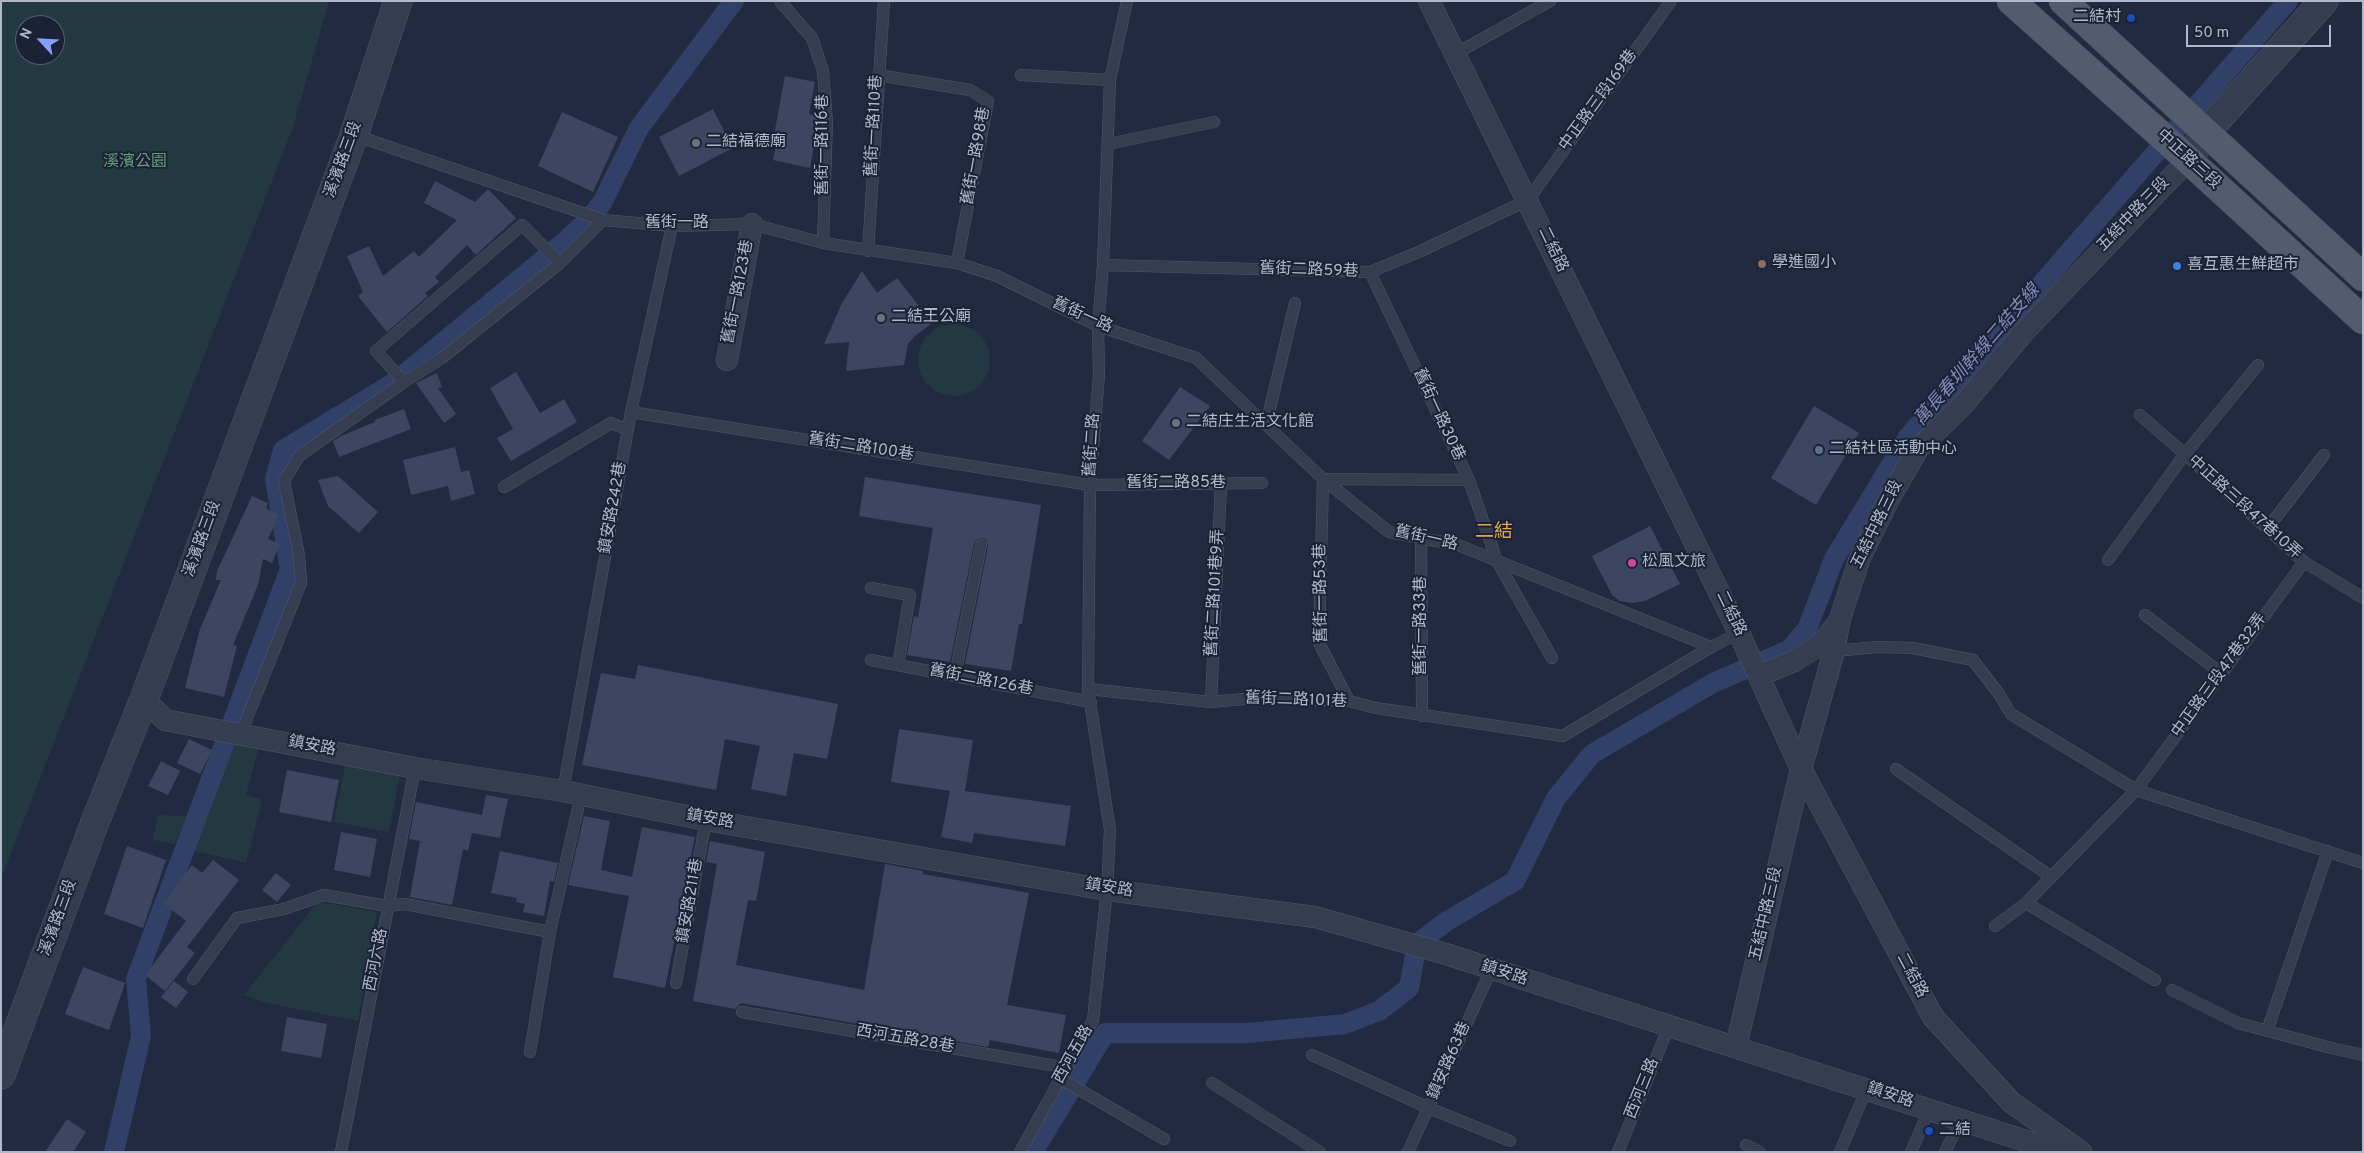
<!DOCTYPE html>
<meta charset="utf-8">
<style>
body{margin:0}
#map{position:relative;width:2364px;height:1153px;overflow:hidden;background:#212a40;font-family:Overpass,sans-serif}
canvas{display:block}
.frame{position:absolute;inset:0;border:2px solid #b2b8cb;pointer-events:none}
.north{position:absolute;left:15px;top:15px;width:50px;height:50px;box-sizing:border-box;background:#1b2235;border:1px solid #575e71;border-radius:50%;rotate:295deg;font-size:14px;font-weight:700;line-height:20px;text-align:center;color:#b2b8cb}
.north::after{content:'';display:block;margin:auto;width:18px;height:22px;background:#83a0ff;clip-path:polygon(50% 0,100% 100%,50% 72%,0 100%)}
.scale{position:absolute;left:2186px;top:25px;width:145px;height:22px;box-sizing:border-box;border:2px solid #b2b8cb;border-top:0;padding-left:6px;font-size:15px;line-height:18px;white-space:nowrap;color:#b2b8cb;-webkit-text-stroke:4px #1b2235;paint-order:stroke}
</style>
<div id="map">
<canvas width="2364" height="1153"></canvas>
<div class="frame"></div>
<div class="north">N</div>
<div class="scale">50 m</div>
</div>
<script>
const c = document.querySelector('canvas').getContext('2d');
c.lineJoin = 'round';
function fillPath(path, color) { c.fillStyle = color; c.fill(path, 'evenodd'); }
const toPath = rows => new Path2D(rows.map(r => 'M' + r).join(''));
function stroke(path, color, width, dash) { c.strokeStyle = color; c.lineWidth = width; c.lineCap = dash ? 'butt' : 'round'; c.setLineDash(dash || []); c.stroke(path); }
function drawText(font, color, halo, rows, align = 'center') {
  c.font = font + ' Overpass,"Noto Sans TC",sans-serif'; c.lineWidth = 4; c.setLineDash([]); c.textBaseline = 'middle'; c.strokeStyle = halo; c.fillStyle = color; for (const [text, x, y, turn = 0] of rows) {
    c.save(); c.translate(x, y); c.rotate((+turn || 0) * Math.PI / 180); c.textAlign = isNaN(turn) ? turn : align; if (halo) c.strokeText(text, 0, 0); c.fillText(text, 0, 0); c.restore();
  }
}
fillPath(toPath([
 [1,1,329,1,293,127,1,879],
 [25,25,55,25,55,55,25,55],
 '918 360a36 36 0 1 1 72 0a36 36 0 1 1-72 0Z',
 [230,740,260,743,246,795,262,800,246,863,191,850],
 [345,765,400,775,389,832,334,822],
 [158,815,187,816,175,844,153,840],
 [325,903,377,912,358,1021,267,1003,244,995,316,904]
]), '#233941');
stroke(toPath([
 [114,1152,141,1036,136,979,290,569,275,479,283,450,395,382,562,244,587,221,602,203,639,128,734,1],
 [1033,1152,1105,1033,1247,1033,1345,1024,1379,1011,1409,988,1417,944,1447,921,1515,881,1556,798,1592,754,1713,683,1789,650,1807,629,1834,559,1908,437,2288,1]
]), '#314067', 20);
fillPath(toPath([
 [785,76,815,82,809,114,818,116,812,146,814,146,810,168,773,160,778,136,774,135],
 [713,109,733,148,679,176,659,137],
 [562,112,618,137,593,192,538,166],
 [435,181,475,202,488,189,516,218,476,255,467,245,435,277,439,282,425,293,428,296,387,332,358,296,363,292,347,256,369,246,383,276,414,251,419,257,457,220,424,203],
 [862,271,877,293,897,278,932,323,915,336,908,344,904,365,846,371,849,342,824,344,842,303],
 [516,372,540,413,564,399,577,422,511,461,497,438,513,429,490,388],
 [437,373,442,387,438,388,456,414,444,423,416,383],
 [1180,387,1210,406,1169,460,1142,441],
 [1814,406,1859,433,1816,505,1771,478],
 [404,409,411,429,339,457,333,441,341,436,375,422,375,420],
 [455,447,461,472,469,470,475,494,451,501,448,486,411,495,403,460],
 [338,476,378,512,359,533,328,506,318,480],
 [865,477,1041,505,1022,624,1019,624,1011,671,965,664,988,546,986,540,982,538,976,540,974,544,950,662,907,655,914,616,918,617,933,528,859,516],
 [252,496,268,503,266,508,279,515,268,539,280,544,272,563,263,559,258,585,233,645,237,646,224,697,185,688,200,629,221,580,216,580,217,571],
 [1650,526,1680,584,1645,601,1632,603,1620,601,1612,595,1592,556],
 [638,665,838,704,827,759,794,753,786,796,751,789,760,746,725,739,716,790,582,765,601,673,635,679],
 [899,729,973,740,965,791,1071,806,1065,846,974,833,972,843,941,837,950,791,891,782],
 [189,739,212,750,200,774,177,763],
 [161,761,180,771,168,795,148,786],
 [287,770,339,780,331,822,279,812],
 [486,795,508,799,500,838,472,833,468,851,463,849,452,905,410,897,420,841,409,839,416,802,482,815],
 [584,816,610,821,601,870,632,877,642,827,695,837,665,988,613,977,629,896,568,885],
 [341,832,377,839,370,877,334,870],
 [710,841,765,852,756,901,748,900,736,965,864,990,885,864,923,871,923,874,1029,893,1007,1005,1066,1015,1059,1053,990,1040,988,1047,741,1003,735,1009,693,1001,717,864,706,862],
 [127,846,166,860,143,928,104,914],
 [500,851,558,863,554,882,550,881,544,916,523,912,525,904,516,902,517,898,491,893],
 [213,860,239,880,187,947,195,953,165,991,145,975,186,921,163,903,192,865,202,873],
 [276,873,291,885,277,902,262,890],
 [83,967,125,983,109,1030,65,1014],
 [174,981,188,992,176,1008,161,997],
 [287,1017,327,1024,321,1058,281,1051],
 [67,1119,86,1132,73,1152,45,1152]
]), '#3d4661');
const service = toPath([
 [780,1,812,38,823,71,827,122,823,243],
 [1455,54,1550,1],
 [878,75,970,90,988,101,957,263],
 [1021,75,1110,80],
 [354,135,603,220,672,226,752,224,823,243,957,263,997,276,1098,326,1196,358,1323,479,1389,532,1458,545,1711,647,1739,633],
 [1108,144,1214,122],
 [868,251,884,1],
 [1103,265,1370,272,1421,251,1528,200,1671,1],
 [1370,272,1469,480,1497,561,1552,658],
 [404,382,376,351,522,225,560,263],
 [631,412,1090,485,1262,483],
 [2140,415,2185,454,2258,365],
 [1266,425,1295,303],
 [504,487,611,423,628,430],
 [2267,529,2324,455],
 [1421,537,1422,716],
 [2108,560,2185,454,2304,562,2363,598],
 [871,588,910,595,898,665],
 [2145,615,2221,673],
 [1834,651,1878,647,1913,648,1973,660,1999,694,2011,714,2136,790,2363,863],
 [871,660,1091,702],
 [955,675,981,545],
 [1088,689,1211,702,1254,698,1349,701,1376,708,1563,736,1711,647],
 [1349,701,1319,643,1323,479,1469,480],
 [1211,702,1221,485],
 [241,733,301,583,299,555,284,481,299,456,404,382,442,358,560,263,603,220],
 [1896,769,2050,876],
 [563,791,631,412,672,226],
 [2026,903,2155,980],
 [1995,926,2026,903,2136,790,2304,562],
 [193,979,237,918,284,909,324,895,387,906,405,904,550,932],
 [676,983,706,820],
 [2172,990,2238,1023,2335,1049,2363,1055],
 [742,1012,1068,1068],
 [2267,1031,2328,851],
 [530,1052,550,932,581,795],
 [1312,1055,1429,1108,1510,1141],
 [1061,1079,1164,1139],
 [1212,1083,1320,1152],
 [1746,1145,1760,1152],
 [341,1152,415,768],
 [1020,1152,1093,1020,1107,890,1110,830,1088,689,1090,485,1099,375,1098,326,1103,265,1110,80,1127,1],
 [1408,1152,1491,970],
 [1618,1152,1669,1026],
 [1840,1152,1867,1088],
 [1911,1152,1929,1110],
 [1945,1152,1960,1121]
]);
const minor = toPath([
 [1429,1,1739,633,1801,769,1933,1017,2011,1102,2081,1152],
 [727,360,752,224],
 [1760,675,1794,661,1821,644,1837,624],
 [144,699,165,720,415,768,563,791,706,820,1107,890,1315,917,1446,954,2060,1152],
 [1736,1047,1801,769,1834,651,1840,619,1859,560,1889,499,1918,449,1963,405,2023,333,2188,160]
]);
const tertiary = toPath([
 [2188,160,2205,133,2324,1],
 [1,1075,95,822,144,699,354,135,398,1]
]);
const primary = toPath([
 [2011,1,2162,136,2363,320],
 [2063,1,2363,277]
]);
stroke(service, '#51586b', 12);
stroke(minor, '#51586b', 22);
stroke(tertiary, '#51586b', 29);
stroke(primary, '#3f4659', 29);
stroke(service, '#363d50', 11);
stroke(minor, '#363d50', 21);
stroke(tertiary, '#363d50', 28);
stroke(primary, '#535b70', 28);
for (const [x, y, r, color] of [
 [2131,18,5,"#1a4fb4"],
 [696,143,5,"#6b7280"],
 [1762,264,5,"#8d6e63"],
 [2177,266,5,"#3f7fe0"],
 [881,318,5,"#6b7280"],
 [1176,423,5,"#6b7280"],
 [1819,450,5,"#5c6f8a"],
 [1632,563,5,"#d1479c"],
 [1929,1131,5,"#1a4fb4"]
]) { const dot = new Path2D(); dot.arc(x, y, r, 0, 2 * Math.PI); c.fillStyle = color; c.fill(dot); stroke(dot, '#1b2235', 2); }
drawText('16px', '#b2b8cb', '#1b2235', [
 ["二結村",2121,18,"right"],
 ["二結福德廟",706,143],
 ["學進國小",1772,264],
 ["喜互惠生鮮超市",2187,266],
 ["二結王公廟",891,318],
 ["二結庄生活文化館",1186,423],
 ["二結社區活動中心",1829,450],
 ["松風文旅",1642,563],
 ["二結",1939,1131]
], 'left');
drawText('16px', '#b2b8cb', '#1b2235', [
 ["中正路三段169巷",1599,101,-54],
 ["舊街一路110巷",875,126,-87],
 ["舊街一路116巷",824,145,-90],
 ["舊街一路98巷",977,156,-80],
 ["溪濱路三段",344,160,-70],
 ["中正路三段",2188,160,42],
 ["五結中路三段",2134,215,-46],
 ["舊街一路",677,224],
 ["二結路",1552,250,64],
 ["舊街二路59巷",1309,271,2],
 ["舊街一路123巷",739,292,-79],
 ["舊街一路",1082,316,24],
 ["舊街一路30巷",1438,415,65],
 ["舊街二路",1093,445,-86],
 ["舊街二路100巷",861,448,9],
 ["舊街二路85巷",1176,484],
 ["鎮安路242巷",614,508,-80],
 ["中正路三段47巷10弄",2244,508,42],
 ["五結中路三段",1878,525,-64],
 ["溪濱路三段",203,539,-70],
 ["舊街一路",1426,539,13],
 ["舊街二路101巷9弄",1216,593,-87],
 ["舊街一路53巷",1322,593,-91],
 ["二結路",1730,614,64],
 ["舊街一路33巷",1422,626,-90],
 ["中正路三段47巷32弄",2220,676,-54],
 ["舊街二路126巷",981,681,11],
 ["舊街二路101巷",1296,701,2],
 ["鎮安路",312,747,11],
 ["鎮安路",710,820,10],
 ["鎮安路",1109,889,9],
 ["鎮安路211巷",691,901,-80],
 ["五結中路三段",1767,914,-77],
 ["溪濱路三段",59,918,-70],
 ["西河六路",377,960,-79],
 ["鎮安路",1504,974,18],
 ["二結路",1911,976,62],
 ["西河五路28巷",905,1040,10],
 ["西河五路",1074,1055,-61],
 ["鎮安路63巷",1450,1061,-66],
 ["西河三路",1643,1089,-68],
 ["鎮安路",1890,1096,19]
]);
drawText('16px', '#669e7c', '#1b2235', [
 ["溪濱公園",135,163]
]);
drawText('italic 18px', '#7e8eba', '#1b2235', [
 ["萬長春圳幹線二結支線",1978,356,-49]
]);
drawText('19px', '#e0a858', '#1b2235', [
 ["二結",1494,533]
]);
</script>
